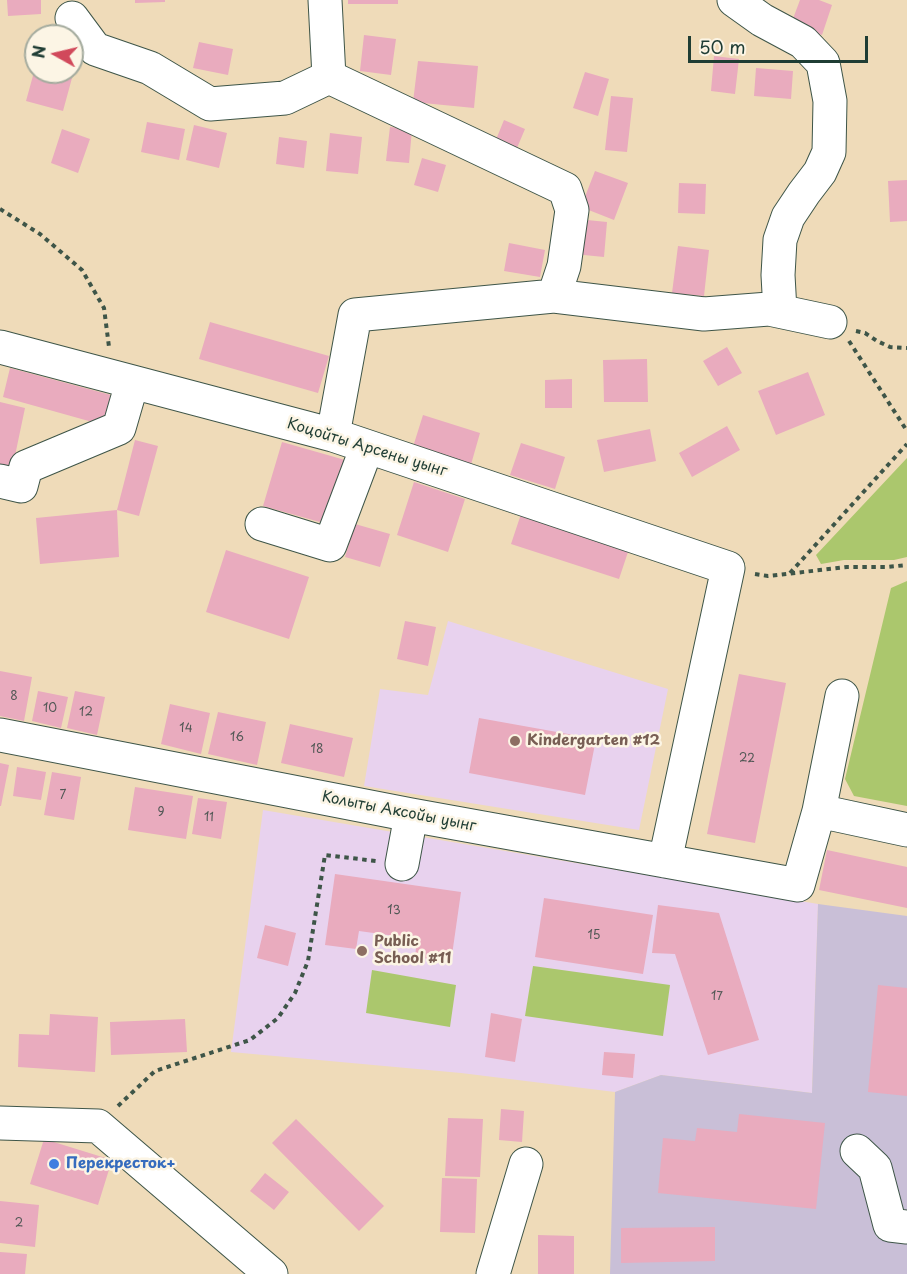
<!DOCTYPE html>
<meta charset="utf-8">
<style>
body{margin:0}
#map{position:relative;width:907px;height:1274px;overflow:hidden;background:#efdbb9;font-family:"Playpen Sans",sans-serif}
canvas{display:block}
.north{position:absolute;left:24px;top:24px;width:60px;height:60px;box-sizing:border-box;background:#fcf5e5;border:2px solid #a4ab9e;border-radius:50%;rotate:278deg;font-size:16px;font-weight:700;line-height:24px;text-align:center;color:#1f3d34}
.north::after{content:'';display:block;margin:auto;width:21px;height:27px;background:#d1495b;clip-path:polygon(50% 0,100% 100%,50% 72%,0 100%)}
.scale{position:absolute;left:688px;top:36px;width:180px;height:27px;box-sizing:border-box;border:3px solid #1f3d34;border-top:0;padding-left:8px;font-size:18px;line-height:21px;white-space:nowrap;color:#1f3d34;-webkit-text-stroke:4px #fcf5e5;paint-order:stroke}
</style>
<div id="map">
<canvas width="907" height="1274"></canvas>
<div class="north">N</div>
<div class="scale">50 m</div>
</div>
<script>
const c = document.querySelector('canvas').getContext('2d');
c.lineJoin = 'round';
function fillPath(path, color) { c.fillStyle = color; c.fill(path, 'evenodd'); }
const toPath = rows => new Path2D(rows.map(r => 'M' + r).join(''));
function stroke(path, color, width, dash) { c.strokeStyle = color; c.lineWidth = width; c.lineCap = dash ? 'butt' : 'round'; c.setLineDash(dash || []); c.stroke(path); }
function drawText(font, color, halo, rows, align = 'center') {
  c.font = font + ' "Playpen Sans",sans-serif'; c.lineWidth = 5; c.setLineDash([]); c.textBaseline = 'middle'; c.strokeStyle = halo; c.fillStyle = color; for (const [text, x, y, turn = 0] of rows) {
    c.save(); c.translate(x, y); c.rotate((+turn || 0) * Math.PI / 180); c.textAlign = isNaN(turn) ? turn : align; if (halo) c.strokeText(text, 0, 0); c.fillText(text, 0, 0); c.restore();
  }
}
fillPath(toPath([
 [448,621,668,689,639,830,364,786,380,689,428,695],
 [263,810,818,904,812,1093,661,1075,615,1092,461,1073,231,1052]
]), '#e8d2ee');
fillPath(toPath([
 [818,904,907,916,907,1274,610,1274,615,1092,661,1075,812,1093]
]), '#c9bfd7');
fillPath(toPath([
 [907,458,907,557,894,560,844,560,821,564,816,555],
 [907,581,907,806,854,796,845,779,891,588],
 [533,966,670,985,663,1036,525,1016],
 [372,970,456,985,450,1027,366,1013]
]), '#abc76d');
fillPath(toPath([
 [7,0,41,0,41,14,8,16],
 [135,0,165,0,165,2,135,3],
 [348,0,398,0,398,4,348,4],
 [800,0,819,0,832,5,822,35,791,24],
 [364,35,396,39,391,75,360,71],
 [199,42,233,49,228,75,193,68],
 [714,56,739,59,735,94,711,91],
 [418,61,478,66,474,108,413,102],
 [756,68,793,71,791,99,754,96],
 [34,72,49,72,72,78,63,111,26,101],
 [585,72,609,79,598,116,573,108],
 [611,96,633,98,627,152,605,150],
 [504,120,525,129,514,155,493,147],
 [147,122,185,129,179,160,141,152],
 [194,125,227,133,219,168,186,160],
 [390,127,412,129,409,163,386,161],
 [62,129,90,139,78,173,51,163],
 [330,133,362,137,358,174,326,171],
 [279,137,307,141,304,168,276,164],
 [422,158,446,165,438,192,414,185],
 [595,171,628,183,614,220,581,207],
 [907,180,907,221,890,222,888,181],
 [679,183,706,184,705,214,678,213],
 [577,219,607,222,604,257,574,254],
 [509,243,545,250,540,277,504,271],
 [678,246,709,250,704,296,672,293],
 [210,322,329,356,318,393,199,359],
 [727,347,742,373,718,386,703,361],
 [647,359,648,402,604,402,603,360],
 [10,368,111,395,103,425,3,397],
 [808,372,825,415,776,435,758,391],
 [572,379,572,408,545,408,545,380],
 [0,402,25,408,12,470,0,467],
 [423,415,480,433,470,468,412,450],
 [727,426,740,450,692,477,679,453],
 [650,429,656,461,604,472,597,440],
 [135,440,158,446,139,516,117,510,119,557,40,564,36,518,117,510],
 [282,442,352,462,334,526,263,506],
 [521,443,565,457,555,489,510,475],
 [414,482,465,499,448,552,397,535],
 [521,514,629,549,619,579,511,544],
 [355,524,390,534,380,567,345,557],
 [226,550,309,577,289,639,206,612],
 [405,621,436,627,428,666,397,659],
 [0,671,32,677,24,721,0,716],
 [739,674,786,683,755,843,707,834],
 [38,691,68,697,61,728,32,721],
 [75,691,105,697,97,735,67,728],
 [170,704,210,713,201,754,161,744],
 [218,712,266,722,257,765,208,754],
 [479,718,596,739,585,795,469,773],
 [290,724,353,738,344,777,281,763],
 [0,763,9,765,1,806,0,806],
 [17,767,46,772,41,800,13,796],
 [52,772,81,777,74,820,44,815],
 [135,787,193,796,186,839,128,830],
 [198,798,227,802,221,839,192,834],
 [827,850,907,867,907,908,819,890],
 [335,874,461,892,451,962,415,957,417,939,359,931,356,949,325,945],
 [544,898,653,915,643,974,535,957],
 [658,905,719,913,759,1040,708,1055,675,954,652,953],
 [265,925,296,933,288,966,257,958],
 [878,985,907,988,907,1096,868,1092],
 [491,1013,522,1019,515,1062,485,1057],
 [50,1014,98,1017,95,1072,18,1067,19,1034,49,1035],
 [185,1019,187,1052,111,1055,110,1022],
 [604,1052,635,1054,633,1078,602,1075],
 [501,1109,524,1111,522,1142,499,1140],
 [739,1114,825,1123,816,1209,658,1193,663,1138,695,1141,697,1128,737,1132],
 [448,1118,483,1119,480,1177,445,1176],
 [296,1119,384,1206,359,1231,272,1143],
 [44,1139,112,1160,98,1205,30,1184],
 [265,1173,289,1192,274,1210,250,1191],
 [442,1178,477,1179,475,1233,440,1232],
 [0,1201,39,1205,35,1247,0,1243],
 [715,1227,715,1261,621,1263,621,1228],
 [538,1235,574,1236,574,1274,538,1274],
 [0,1252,27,1254,25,1274,0,1274]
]), '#e9abbe');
const minor = toPath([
 [325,0,329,77,565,189,572,210,564,266,554,296],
 [734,0,762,20,803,42,823,63,830,101,829,152,820,172,804,193,788,217,780,240,778,275,780,311],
 [72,18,95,49,150,68,210,104,285,98,329,77],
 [0,347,333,435,728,568,665,861],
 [333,435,355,315,554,296,704,314,769,309,830,322],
 [0,481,21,486,26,467,119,428,132,383],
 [262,524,330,545,367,447],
 [0,735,411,815,798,885,819,811,842,696],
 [819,811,907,830],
 [402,864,411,815],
 [0,1123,98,1126,271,1274],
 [857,1151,875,1168,890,1225,907,1227],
 [493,1274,526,1164]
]);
stroke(minor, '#3e5548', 35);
stroke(toPath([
 [0,209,40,234,82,270,104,308,109,347],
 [856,331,865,333,877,341,890,347,907,348],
 [849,341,907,431],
 [790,573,907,444],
 [755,574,768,576,847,567,887,567,907,565],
 [118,1106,155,1071,250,1040,278,1018,295,993,308,961,325,855,376,861]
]), '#3e5548', 4, [4.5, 4.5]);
stroke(minor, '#fff', 33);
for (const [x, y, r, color] of [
 [515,741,6,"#8d6e63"],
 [362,951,6,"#8d6e63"],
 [54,1164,6,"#3f7fe0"]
]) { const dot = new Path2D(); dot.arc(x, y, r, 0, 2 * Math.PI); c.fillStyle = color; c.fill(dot); stroke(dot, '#fcf5e5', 2); }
drawText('12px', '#525856', null, [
 ["8",14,697],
 ["10",50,709],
 ["12",86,713],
 ["14",186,729],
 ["16",237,738],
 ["18",317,750],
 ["22",747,759],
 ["7",63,796],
 ["9",161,813],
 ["11",209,818],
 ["13",394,911],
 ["15",594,936],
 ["17",717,997],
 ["2",19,1224]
]);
drawText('15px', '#1f3d34', '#fcf5e5', [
 ["Коцойты Арсены уынг",367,448,17],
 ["Колыты Аксойы уынг",399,812,11]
]);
drawText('bold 15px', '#785e54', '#fcf5e5', [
 ["Kindergarten #12",527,741],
 ["Public",374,942],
 ["School #11",374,959]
], 'left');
drawText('bold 15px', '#366cbe', '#fcf5e5', [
 ["Перекресток+",66,1164]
], 'left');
</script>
